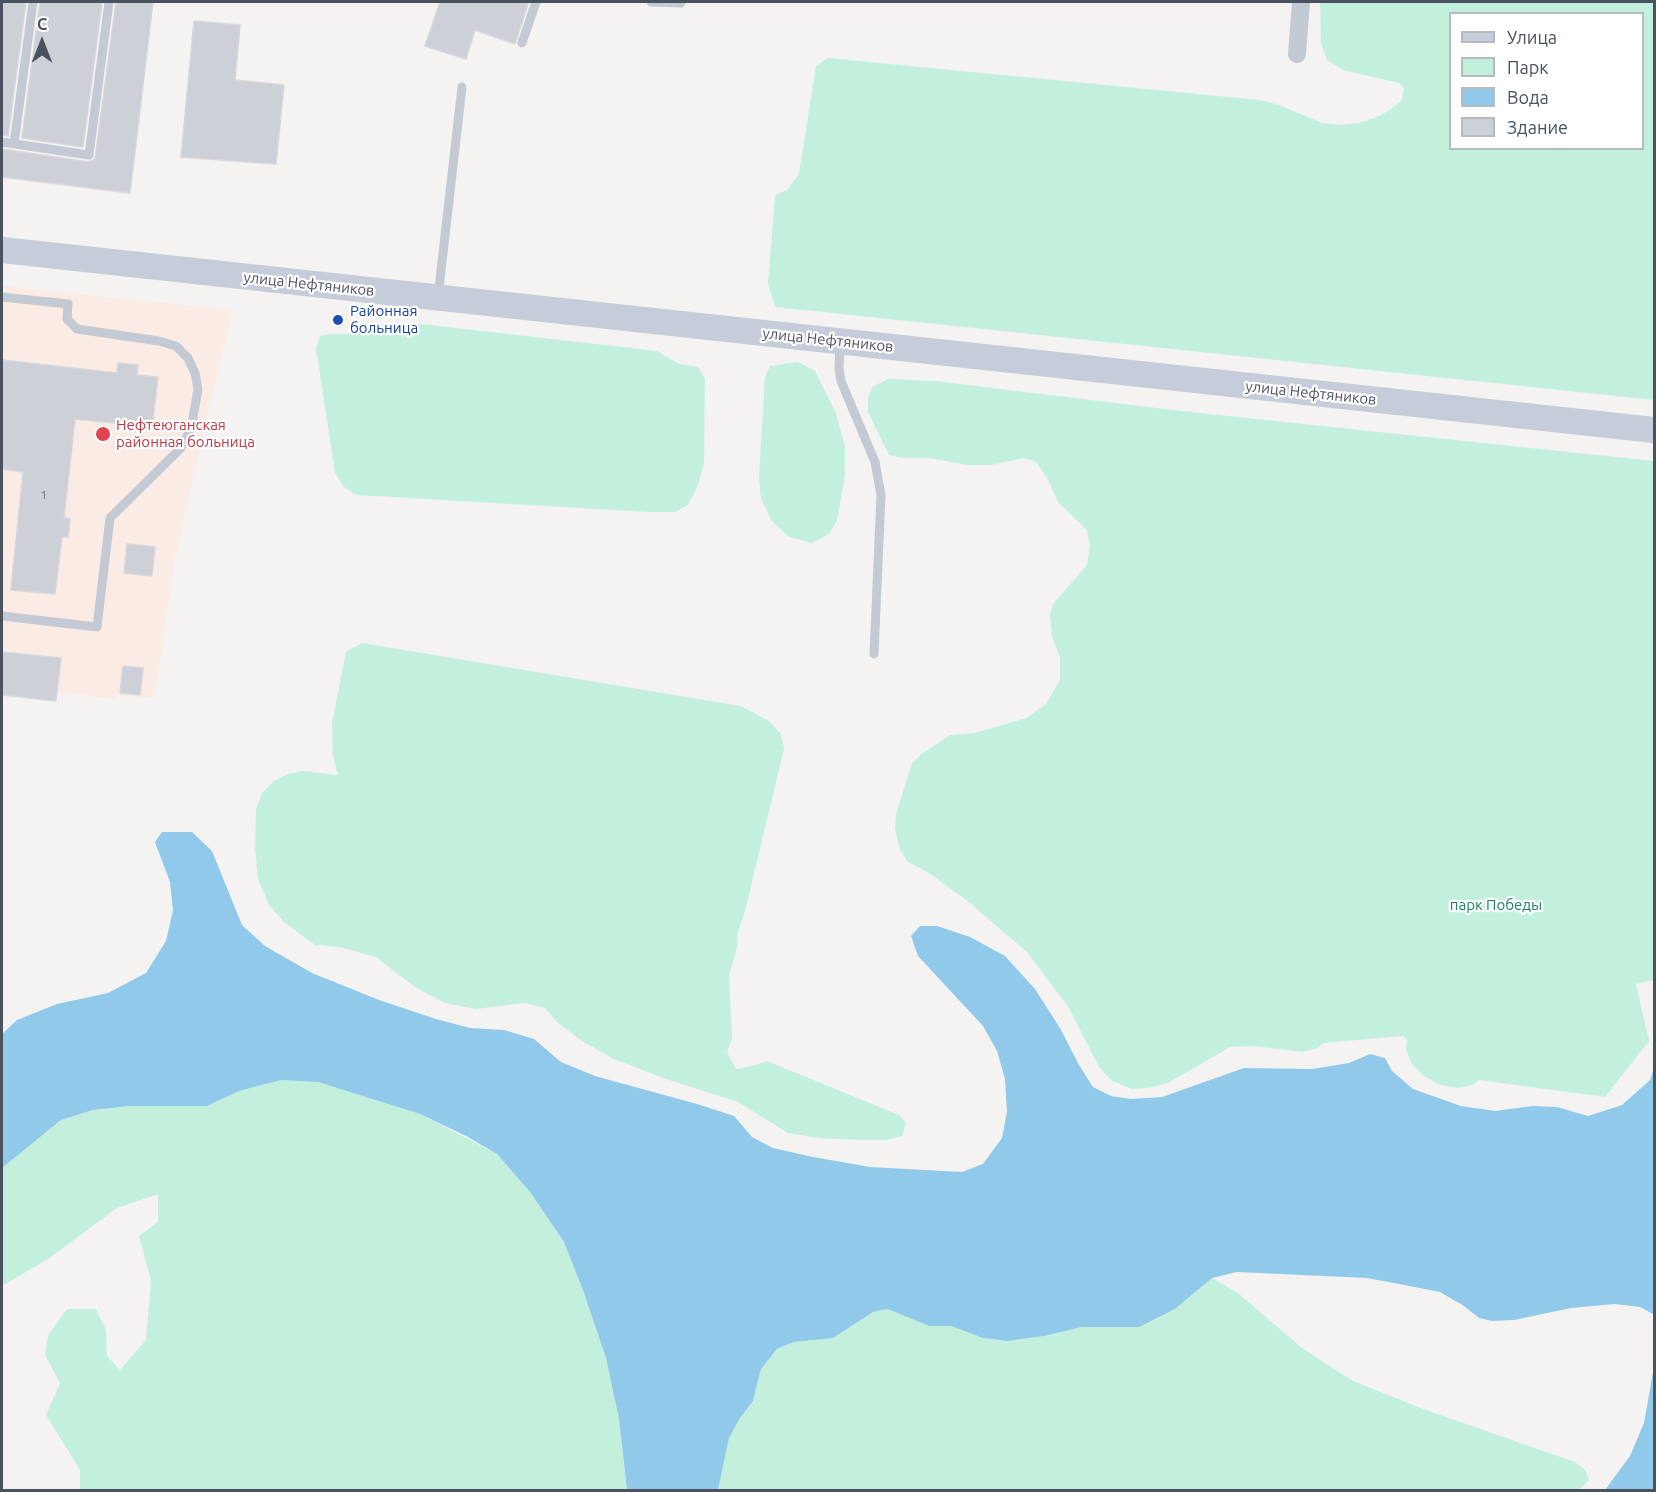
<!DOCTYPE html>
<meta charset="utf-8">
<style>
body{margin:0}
#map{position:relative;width:1656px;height:1492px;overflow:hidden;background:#f4f3f2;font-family:Ubuntu,sans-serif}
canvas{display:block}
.frame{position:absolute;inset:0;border:3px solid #4a5260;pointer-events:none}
.legend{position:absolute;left:1449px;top:12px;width:195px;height:138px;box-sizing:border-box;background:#fff;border:2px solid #b7babf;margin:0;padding:8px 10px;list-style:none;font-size:18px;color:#4a5260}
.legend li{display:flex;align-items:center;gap:12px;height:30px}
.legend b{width:30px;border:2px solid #b7babf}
.north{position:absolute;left:12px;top:12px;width:60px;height:60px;-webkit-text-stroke:4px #fff;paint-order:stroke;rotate:0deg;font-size:16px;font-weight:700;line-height:24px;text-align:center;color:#4a5260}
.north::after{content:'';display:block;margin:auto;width:21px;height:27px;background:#4a5260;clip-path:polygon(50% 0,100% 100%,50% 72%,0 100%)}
</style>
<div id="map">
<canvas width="1656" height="1492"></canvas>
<div class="frame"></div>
<ul class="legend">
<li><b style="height:8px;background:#c6ccda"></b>Улица</li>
<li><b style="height:16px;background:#c3f0dc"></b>Парк</li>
<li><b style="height:16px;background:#91c9eb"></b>Вода</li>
<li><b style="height:16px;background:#ced0d7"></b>Здание</li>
</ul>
<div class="north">С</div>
</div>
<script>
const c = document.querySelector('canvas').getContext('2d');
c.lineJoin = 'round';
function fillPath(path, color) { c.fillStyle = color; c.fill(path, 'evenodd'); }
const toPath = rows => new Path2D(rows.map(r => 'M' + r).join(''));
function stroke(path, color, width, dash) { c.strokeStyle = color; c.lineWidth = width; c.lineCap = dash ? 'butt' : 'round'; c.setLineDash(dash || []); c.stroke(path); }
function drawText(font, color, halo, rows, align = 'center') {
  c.font = font + ' Ubuntu,sans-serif'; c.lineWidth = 4.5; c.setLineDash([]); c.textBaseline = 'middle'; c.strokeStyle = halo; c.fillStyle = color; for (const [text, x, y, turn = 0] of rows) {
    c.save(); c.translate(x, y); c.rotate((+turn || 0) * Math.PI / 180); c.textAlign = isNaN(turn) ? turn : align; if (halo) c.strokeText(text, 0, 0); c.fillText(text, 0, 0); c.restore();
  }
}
fillPath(toPath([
 [2,286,232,310,175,557,154,698,117,695,116,699,57,692,56,701,2,695]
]), '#fbebe5');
fillPath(toPath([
 [1320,2,1654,2,1654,400,775,307,768,284,775,195,787,190,799,174,816,66,828,58,1260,100,1279,105,1322,123,1340,125,1359,123,1377,117,1390,110,1402,100,1404,88,1399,83,1343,70,1327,60,1321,44],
 [1450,14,1642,14,1642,148,1450,148],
 [402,324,421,324,657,351,679,364,698,367,705,378,704,463,698,485,688,505,675,512,648,512,357,495,344,487,335,473,316,348,320,336,329,334,358,334,378,328],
 [798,362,815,371,836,413,845,447,845,476,837,521,829,534,812,543,789,537,772,521,761,499,759,478,765,377,770,366],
 [888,379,936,381,1181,411,1654,461,1654,980,1636,984,1649,1041,1605,1097,1479,1080,1472,1085,1458,1088,1440,1085,1424,1076,1411,1063,1406,1049,1407,1039,1402,1036,1323,1043,1318,1048,1303,1052,1252,1046,1230,1047,1168,1083,1148,1088,1132,1089,1112,1081,1099,1067,1069,1008,1027,952,965,899,927,872,908,862,900,850,895,829,896,814,912,763,923,753,950,735,975,733,1026,718,1046,704,1060,680,1060,658,1052,636,1050,615,1053,604,1087,565,1090,545,1087,530,1058,502,1048,480,1036,462,1024,458,991,465,967,465,929,458,902,458,889,455,868,412,868,398,872,387],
 [362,643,741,706,769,721,781,734,784,749,745,911,738,931,737,948,729,975,732,1038,727,1052,736,1069,752,1066,767,1061,899,1115,906,1123,902,1136,887,1140,857,1140,819,1138,788,1133,738,1102,666,1079,614,1059,582,1041,558,1023,545,1008,525,1003,476,1009,445,1003,415,987,376,957,340,947,315,945,284,922,269,905,258,879,255,848,256,809,262,793,274,781,288,774,303,771,338,775,333,756,332,723,346,652],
 [281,1080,318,1082,420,1114,497,1154,530,1192,564,1242,584,1293,606,1358,619,1419,627,1490,80,1490,80,1470,46,1415,60,1383,45,1355,48,1335,67,1309,96,1309,106,1330,107,1356,120,1370,146,1340,151,1281,139,1236,158,1222,158,1194,117,1208,48,1259,2,1286,2,1168,61,1120,93,1110,129,1106,207,1106,239,1091],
 [1212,1278,1238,1293,1302,1348,1353,1381,1426,1410,1575,1462,1586,1471,1589,1480,1579,1490,718,1490,729,1438,740,1418,753,1401,761,1369,777,1349,794,1342,833,1338,873,1312,889,1309,929,1326,951,1326,983,1338,1007,1341,1044,1336,1082,1327,1139,1327,1175,1309]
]), '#c3f0dc');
fillPath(toPath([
 [162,832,192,832,212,851,242,925,265,946,312,973,379,1000,436,1019,470,1028,504,1030,534,1039,561,1062,595,1076,697,1104,734,1116,752,1137,773,1148,813,1157,870,1167,962,1172,983,1164,1002,1138,1007,1112,1005,1079,997,1051,983,1026,918,956,911,936,920,926,937,926,970,937,1005,956,1035,989,1060,1028,1079,1065,1093,1087,1111,1096,1131,1099,1162,1097,1244,1068,1312,1069,1349,1063,1370,1054,1385,1058,1392,1071,1413,1089,1461,1106,1495,1111,1532,1106,1557,1107,1588,1116,1622,1105,1650,1080,1654,1068,1654,1318,1653,1314,1640,1307,1615,1304,1571,1308,1514,1320,1492,1321,1479,1318,1464,1306,1440,1292,1404,1285,1367,1278,1237,1272,1212,1278,1175,1309,1139,1327,1082,1327,1044,1336,1007,1341,983,1338,951,1326,929,1326,888,1309,873,1312,833,1338,794,1342,777,1349,761,1369,753,1401,740,1418,729,1438,718,1490,627,1490,619,1419,606,1358,584,1293,564,1242,530,1192,497,1154,466,1136,420,1114,318,1082,281,1080,239,1091,207,1106,129,1106,93,1110,61,1120,2,1168,2,1034,17,1020,57,1004,108,993,146,973,166,941,173,910,170,882,155,842],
 [1654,1367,1654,1490,1605,1490,1630,1456,1644,1423]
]), '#91c9eb');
const building = toPath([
 [2,2,26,2,8,136,2,135,2,2],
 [40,2,102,2,83,147,22,138,40,2],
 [116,2,153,2,130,193,2,177,2,149,88,162,95,159,116,2],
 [440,2,521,2,528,4,515,44,475,30,466,59,425,46,440,2],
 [194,21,240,25,235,80,284,85,276,164,181,157,194,21],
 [2,360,117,373,118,363,138,365,137,375,158,377,152,427,75,419,64,518,70,519,68,537,62,537,55,594,11,590,23,472,2,469,2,360],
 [127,544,155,547,152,576,124,573,127,544],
 [2,652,61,658,56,701,2,695,2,652],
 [123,666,143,668,140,695,120,693,123,666]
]);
fillPath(building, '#ced0d7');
stroke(building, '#d6d7dd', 1.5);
stroke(toPath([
 [651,2,681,3],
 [522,43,536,2],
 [2,142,89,155,109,2],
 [14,144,33,2],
 [2,297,68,304,67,319,77,329,159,341,176,346,188,358,195,373,198,389,191,429,180,449,110,518,97,627,2,616],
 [438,297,462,87],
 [840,343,839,368,841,381,875,462,881,495,874,654]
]), '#c3cad3', 9);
stroke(toPath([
 [1297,54,1301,2]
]), '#c3cad3', 18);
stroke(toPath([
 [2,250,1654,430]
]), '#c6ccda', 26);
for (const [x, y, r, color] of [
 [338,320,6,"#1a4fb4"],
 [103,434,8,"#e0444e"]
]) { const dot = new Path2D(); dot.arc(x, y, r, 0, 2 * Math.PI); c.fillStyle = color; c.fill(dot); stroke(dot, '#fff', 2); }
drawText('12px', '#6b727e', null, [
 ["1",44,495]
]);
drawText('15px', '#4a5260', '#fff', [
 ["улица Нефтяников",309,284,6],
 ["улица Нефтяников",828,340,6],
 ["улица Нефтяников",1311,393,6]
]);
drawText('15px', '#164399', '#fff', [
 ["Районная",350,311],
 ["больница",350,328]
], 'left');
drawText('15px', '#be3a42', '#fff', [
 ["Нефтеюганская",116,425],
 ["районная больница",116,442]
], 'left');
drawText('15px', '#1a825f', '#fff', [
 ["парк Победы",1496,905]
]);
</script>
